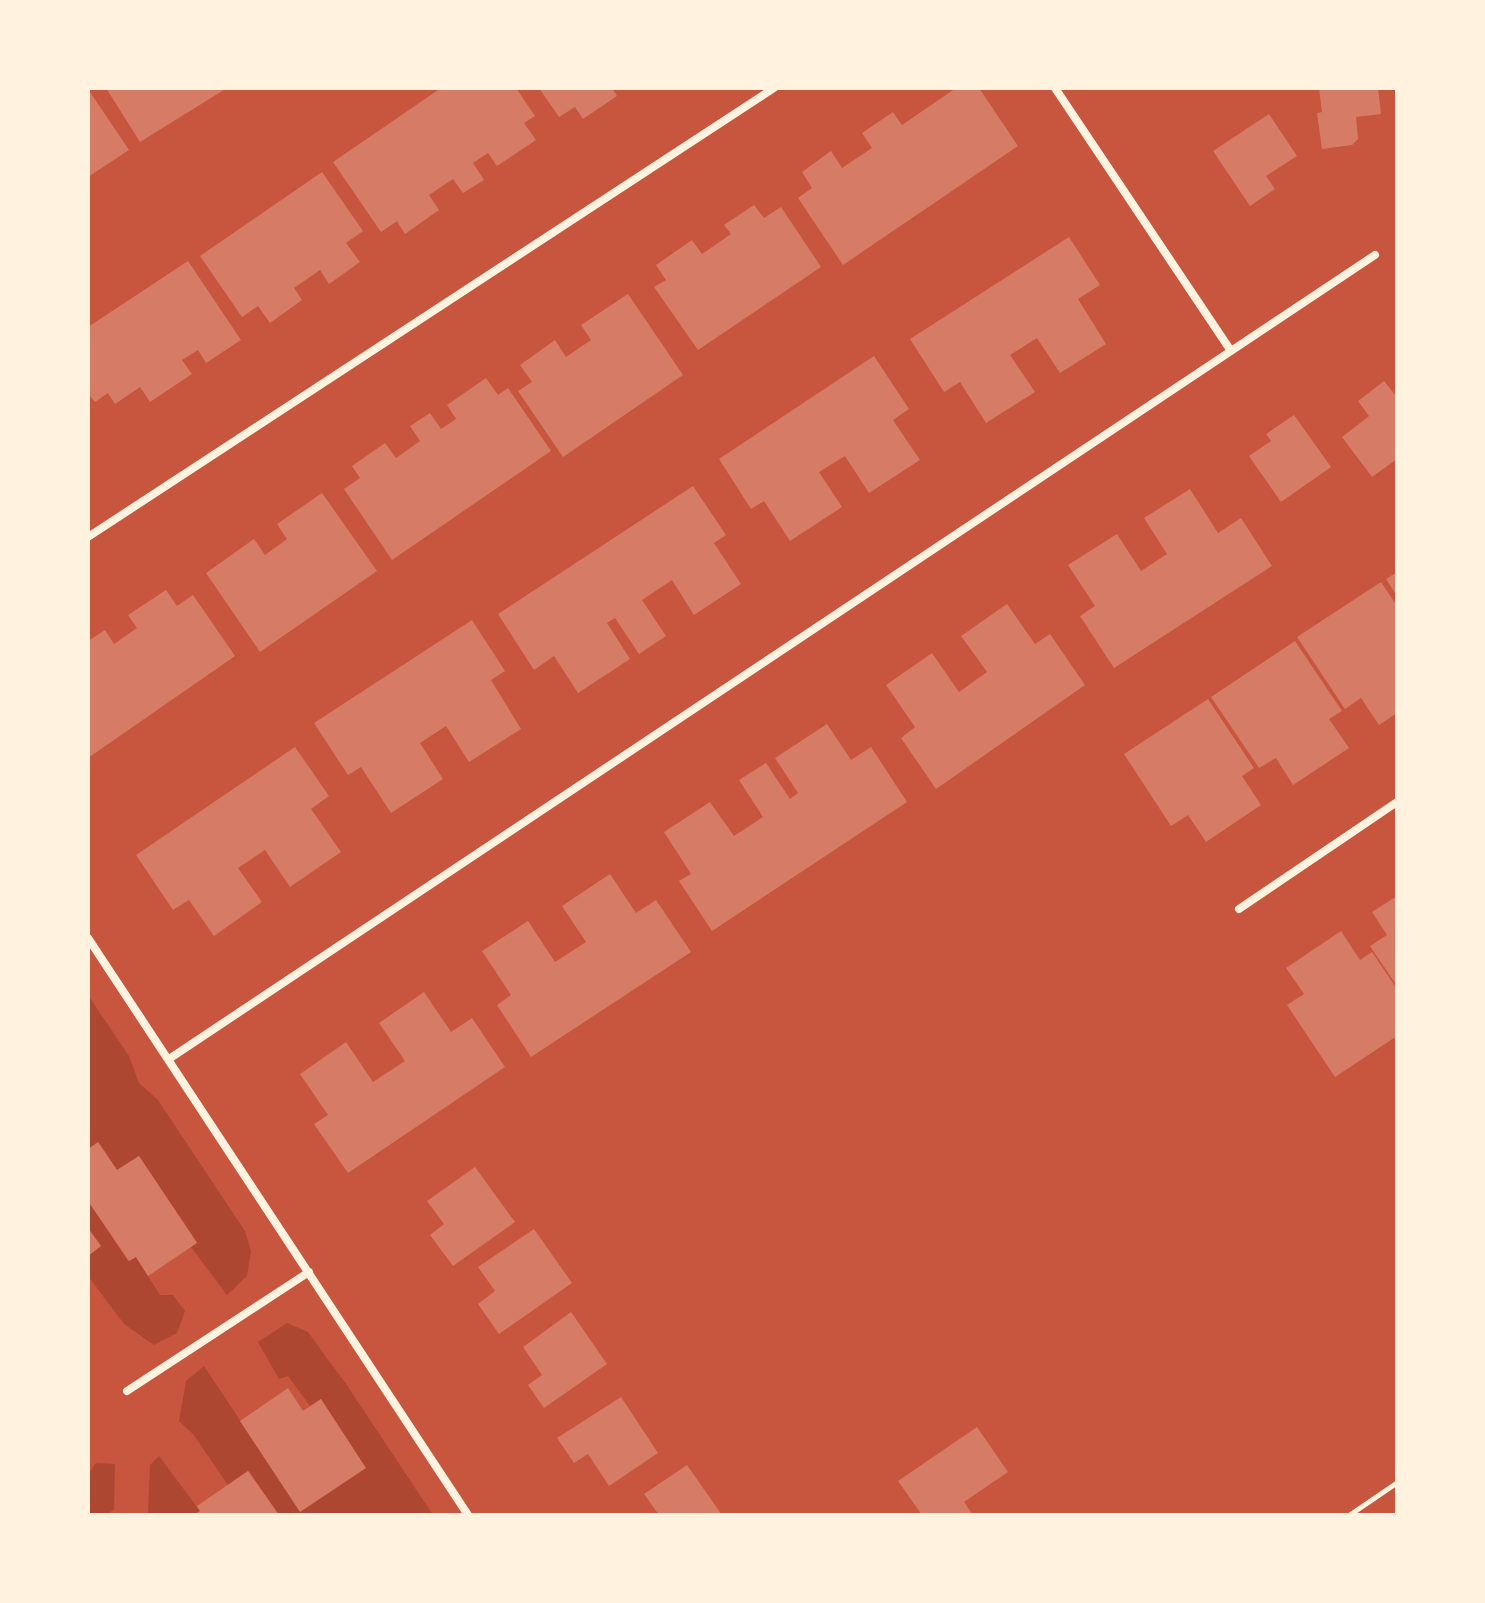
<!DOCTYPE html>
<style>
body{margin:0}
#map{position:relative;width:1485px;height:1603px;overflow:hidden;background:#c8553d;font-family:"Fira Sans",sans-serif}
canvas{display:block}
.frame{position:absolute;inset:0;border:90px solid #fff3e0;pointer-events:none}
</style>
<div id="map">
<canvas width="1485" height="1603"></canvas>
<div class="frame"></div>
</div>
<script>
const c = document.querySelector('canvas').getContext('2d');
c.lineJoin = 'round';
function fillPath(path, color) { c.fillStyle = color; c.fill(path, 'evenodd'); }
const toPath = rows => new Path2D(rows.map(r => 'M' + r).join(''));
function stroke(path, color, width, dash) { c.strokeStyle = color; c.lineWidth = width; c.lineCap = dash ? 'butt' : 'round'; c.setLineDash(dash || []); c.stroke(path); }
fillPath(toPath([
 [88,995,129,1056,139,1083,158,1100,245,1231,251,1251,247,1276,227,1295,191,1247,197,1242,139,1156,117,1170,99,1143,88,1149],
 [88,1201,128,1261,136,1257,160,1295,173,1295,185,1311,177,1333,154,1345,124,1324,88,1276,88,1256,101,1246,88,1228],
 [287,1323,308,1332,346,1384,433,1515,279,1515,249,1471,228,1485,193,1434,179,1421,186,1381,204,1366,300,1511,321,1399,310,1406,288,1376,279,1379,258,1342],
 [159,1456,200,1511,194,1515,148,1515,150,1465],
 [96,1463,115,1464,114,1509,107,1515,88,1515,88,1474]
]), '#ae4732');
fillPath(toPath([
 [106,88,227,88,140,142],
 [441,88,516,88,535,116,524,123,536,140,497,166,488,153,473,163,484,180,463,193,453,179,429,195,439,210,405,234,397,221,381,232,333,162],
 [539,88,612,88,617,96,583,119,575,107,559,117],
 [956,88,979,88,1018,146,843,265,798,198,812,188,802,172,831,151,842,168,872,148,862,133,893,112,902,125],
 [1319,88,1378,88,1381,114,1356,117,1358,139,1352,145,1322,149,1317,113,1322,112],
 [88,89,129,150,88,177],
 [1269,114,1297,156,1266,176,1275,189,1250,206,1213,151],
 [322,172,363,231,346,243,360,262,329,284,320,270,294,288,302,300,270,323,258,306,242,317,200,256],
 [754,205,764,218,781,207,821,267,698,350,654,287,666,280,656,265,692,240,702,254,731,234,724,225],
 [1069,237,1100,285,1078,299,1106,344,1060,373,1037,338,1010,355,1035,392,986,423,960,382,944,392,910,339],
 [188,261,241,340,206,363,198,350,182,360,192,374,150,402,140,387,115,404,108,393,95,402,90,396,88,398,88,327],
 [628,294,683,375,563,457,518,391,532,382,520,365,555,340,566,357,591,340,581,325],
 [874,356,909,409,893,420,920,460,869,493,845,456,819,472,842,507,790,541,764,501,751,509,719,459],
 [486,378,498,395,508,388,551,451,392,560,344,489,360,478,352,466,385,443,396,458,420,441,410,426,430,413,441,429,456,419,447,405],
 [1384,381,1397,397,1397,459,1372,477,1342,437,1369,416,1358,401],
 [1294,415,1331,467,1281,502,1249,456,1271,441,1266,434],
 [693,486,726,535,714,543,741,584,694,615,672,580,642,600,666,636,639,654,615,618,607,623,630,659,578,693,554,656,534,670,498,614],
 [1190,489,1218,533,1241,518,1272,566,1114,668,1080,616,1095,606,1068,565,1117,534,1141,571,1167,554,1144,518],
 [322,493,377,571,260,652,206,573,254,539,265,555,287,539,277,524],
 [1397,572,1397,596,1386,579],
 [1381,582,1397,606,1397,713,1379,725,1361,698,1345,709,1297,637],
 [166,590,177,606,193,595,235,656,88,758,88,641,105,630,114,644,137,628,128,615],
 [1007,604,1035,644,1050,634,1085,685,936,789,901,738,915,727,886,685,932,653,959,692,987,672,961,636],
 [472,620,505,671,491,680,521,729,469,762,446,726,420,743,443,779,391,813,361,767,348,775,314,723],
 [1295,641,1342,711,1329,719,1349,748,1293,785,1276,758,1259,768,1211,697],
 [1208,699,1254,768,1242,776,1261,805,1206,842,1188,815,1171,826,1124,754],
 [827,724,851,760,871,747,907,802,712,931,679,881,691,874,664,832,710,802,734,836,763,817,739,780,766,763,790,799,798,793,775,758],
 [295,747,329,796,311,809,341,852,290,887,265,850,238,868,262,902,214,936,189,900,173,910,136,855],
 [610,874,636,913,656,900,691,952,531,1057,497,1005,511,995,482,951,528,921,555,962,586,942,562,906],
 [1397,896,1397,986,1370,946,1387,935,1372,912],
 [1341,931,1360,960,1372,952,1397,989,1397,1036,1335,1077,1287,1005,1304,994,1286,968],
 [424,992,451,1032,472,1018,505,1067,348,1173,314,1124,328,1115,300,1074,346,1042,373,1082,405,1061,379,1023],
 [98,1142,117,1170,139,1156,197,1243,148,1276,136,1257,129,1261,88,1201,88,1149],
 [475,1167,515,1222,453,1266,430,1235,444,1224,427,1201],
 [88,1228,101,1246,88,1256],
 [534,1229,572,1283,499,1334,478,1304,495,1291,478,1267],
 [571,1312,607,1364,544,1408,528,1385,542,1375,523,1347],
 [288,1388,303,1411,321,1399,366,1468,300,1512,240,1421],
 [621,1397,658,1453,609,1486,588,1454,574,1463,557,1438],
 [977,1427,1008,1472,964,1502,973,1515,922,1515,898,1481],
 [687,1465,722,1515,659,1515,644,1494],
 [248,1471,279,1515,194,1515,200,1511,197,1506]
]), '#d67c66');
stroke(toPath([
 [1350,1515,1397,1483]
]), '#fff3e0', 5);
stroke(toPath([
 [1055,88,1231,351],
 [88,537,774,88],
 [1239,909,1397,802],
 [88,938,468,1515],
 [169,1059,1375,255],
 [127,1391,309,1272]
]), '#fff3e0', 8);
</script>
